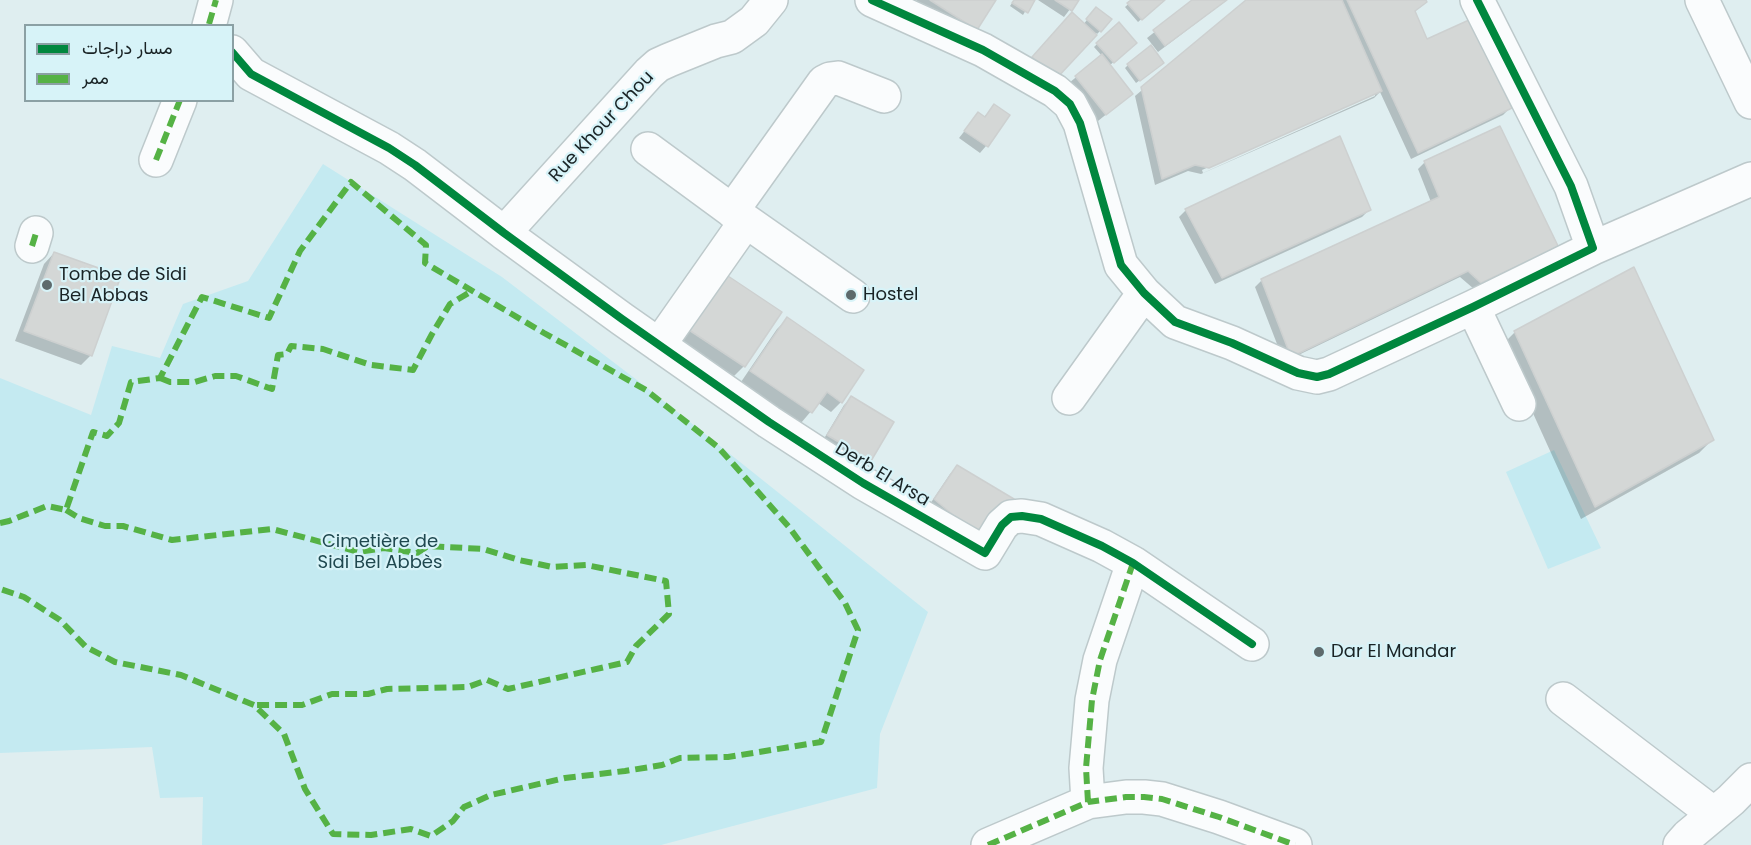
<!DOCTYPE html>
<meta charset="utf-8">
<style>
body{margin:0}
#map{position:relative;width:1751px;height:845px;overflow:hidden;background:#dfeef0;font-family:Poppins,Vazirmatn,sans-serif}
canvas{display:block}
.legend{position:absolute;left:24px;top:24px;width:210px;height:78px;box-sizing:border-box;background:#d7f3f8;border:2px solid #8ba0a4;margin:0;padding:8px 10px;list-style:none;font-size:18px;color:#192325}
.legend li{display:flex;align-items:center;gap:12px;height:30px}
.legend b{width:30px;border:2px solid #8ba0a4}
</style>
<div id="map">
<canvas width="1751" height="845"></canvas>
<ul class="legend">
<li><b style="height:8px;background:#00873e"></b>مسار دراجات</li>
<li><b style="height:8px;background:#55b245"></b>ممر</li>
</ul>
</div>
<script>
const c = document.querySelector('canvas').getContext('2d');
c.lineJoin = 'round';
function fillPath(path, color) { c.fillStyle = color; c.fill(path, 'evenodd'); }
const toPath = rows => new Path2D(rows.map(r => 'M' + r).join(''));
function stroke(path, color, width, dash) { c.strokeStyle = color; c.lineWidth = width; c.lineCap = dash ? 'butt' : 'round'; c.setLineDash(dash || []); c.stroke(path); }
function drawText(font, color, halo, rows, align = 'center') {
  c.font = font + ' Poppins,sans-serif'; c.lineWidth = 4.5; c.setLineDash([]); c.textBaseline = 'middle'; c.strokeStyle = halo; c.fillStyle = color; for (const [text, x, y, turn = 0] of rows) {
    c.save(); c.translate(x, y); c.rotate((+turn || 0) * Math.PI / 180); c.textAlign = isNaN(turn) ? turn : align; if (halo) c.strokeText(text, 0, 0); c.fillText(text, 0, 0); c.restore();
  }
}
fillPath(toPath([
 [323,164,502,277,646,387,928,612,880,734,877,788,661,845,202,845,203,797,160,798,152,747,0,753,0,378,91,415,112,346,160,358,183,304,248,281],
 [1554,450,1601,548,1548,569,1506,472]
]), '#c4eaf1');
fillPath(toPath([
 [917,0,994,0,976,29,915,2],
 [1014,0,1032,0,1023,15,1010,6],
 [1038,0,1077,0,1064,17],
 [1133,0,1163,0,1138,22,1125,7],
 [1195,0,1227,0,1158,52,1147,38],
 [1249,0,1424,0,1425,2,1413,12,1426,41,1510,108,1503,115,1411,159,1380,92,1374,98,1201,174,1188,171,1155,185,1135,96],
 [1375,93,1375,96,1203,173,1202,170],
 [1093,12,1100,31,1097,34,1096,33,1055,78,1026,65,1066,21,1083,25],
 [1118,24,1135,43,1109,66,1124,100,1098,121,1069,83,1102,56,1094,47],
 [1128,65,1159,66,1136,83,1125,68],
 [994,106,986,146,980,153,959,138,978,114,983,118],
 [1425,162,1558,249,1474,289,1460,277,1284,362,1255,287,1262,280,1431,202,1418,169],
 [1186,210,1369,210,1362,217,1215,284,1179,217],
 [54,253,91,355,81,365,15,341,44,264],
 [715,286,744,366,734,376,679,340],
 [787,319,841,402,831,412,818,403,801,423,741,382,777,329],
 [1515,332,1712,440,1699,453,1581,519,1502,345],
 [851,398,892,423,869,460,863,467,822,442,844,405],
 [957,467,984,541,928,507,950,474]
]), '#0003');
const building = toPath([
 [930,0,996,0,977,30,930,0],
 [1014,0,1035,0,1028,13,1012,3,1014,0],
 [1055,0,1079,0,1072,11,1055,0],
 [1131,0,1165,0,1142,20,1127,3,1131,0],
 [1192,0,1227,0,1165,46,1153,30,1192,0],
 [1246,0,1342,0,1382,91,1209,168,1195,165,1162,179,1141,87,1246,0],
 [1347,0,1426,0,1427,2,1415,11,1427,39,1469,20,1512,108,1418,153,1347,0],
 [1096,7,1112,19,1101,32,1086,19,1096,7],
 [1072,12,1097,35,1056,79,1032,57,1072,12],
 [1119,22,1137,43,1114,63,1096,43,1119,22],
 [1151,45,1164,63,1140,81,1127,64,1151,45],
 [1102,54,1133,94,1106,115,1075,76,1102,54],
 [994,104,1010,115,988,147,964,131,978,112,985,117,994,104],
 [1500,126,1560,250,1528,261,1481,283,1468,271,1291,357,1261,279,1439,197,1424,161,1500,126],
 [1340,136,1371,210,1222,278,1185,209,1340,136],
 [54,252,121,276,92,356,24,331,54,252],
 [1634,267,1714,440,1595,507,1514,331,1634,267],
 [725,274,782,312,745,367,689,330,725,274],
 [787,317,864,370,842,403,827,392,812,413,750,371,787,317],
 [851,396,894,422,871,461,827,435,851,396],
 [957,465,1014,499,985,542,934,499,957,465]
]);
fillPath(building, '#d4d7d6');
stroke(building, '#cdd0d0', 1.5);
const minor = toPath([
 [872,0,983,50,1055,91,1070,104,1080,123,1121,265,1144,293,1175,322,1232,343,1298,373,1317,377,1329,374,1473,307,1593,248,1571,186,1477,0],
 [1702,0,1751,102],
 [209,26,216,0],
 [232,52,251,74,389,148,415,165,504,233,622,319,769,422,863,483,985,553,1002,525,1011,517,1022,516,1041,519,1102,546,1133,563,1252,644],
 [648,149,746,221,853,296],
 [156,160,180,100],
 [732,211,824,82,830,79,838,78,884,96],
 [504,233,649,73,658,65,669,60,716,41,732,37,754,21,771,0],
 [32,246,36,233],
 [1593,248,1751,179],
 [1473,307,1519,404],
 [659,345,746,221],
 [1069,398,1144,293],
 [1563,699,1714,814],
 [1088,802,1086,768,1092,700,1100,660,1133,563],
 [988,845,1088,802,1126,797,1144,797,1162,799,1219,817,1295,845],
 [1680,845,1688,836,1731,800,1751,780]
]);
stroke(minor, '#bdc9cb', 36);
stroke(minor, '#fafcfd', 33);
stroke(toPath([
 [209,24,216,0],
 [156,160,180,100],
 [32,246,36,233],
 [160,378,170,382,195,382,215,376,236,376,272,389,278,355,287,354,291,346,323,349,371,365,413,370,432,334,450,304,472,291],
 [66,510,79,518,105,526,123,526,172,540,272,529,359,552,384,548,417,553,428,546,483,549,519,560,552,567,586,565,666,581,669,614,636,646,627,662,508,689,487,680,468,687,387,689,368,694,332,694,302,705,254,705],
 [0,523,9,521,47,506,66,510,93,432,107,436,119,423,131,382,160,378,202,297,269,318,300,251,351,182,426,245,425,263,544,333,646,390,719,448,789,527,845,603,858,630,821,742,728,757,680,758,662,765,625,771,565,778,491,795,464,807,453,821,431,836,411,829,371,835,333,834,305,789,284,734,254,705,181,675,115,662,86,647,60,620,24,597,0,589],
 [1088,802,1086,768,1092,700,1100,660,1133,563],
 [988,845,1088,802,1126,797,1144,797,1162,799,1219,817,1295,845]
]), '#55b245', 6, [12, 6]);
stroke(toPath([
 [872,0,983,50,1055,91,1070,104,1080,123,1121,265,1144,293,1175,322,1232,343,1298,373,1317,377,1329,374,1473,307,1593,248,1571,186,1477,0],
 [232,52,251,74,389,148,415,165,504,233,622,319,769,422,863,483,985,553,1002,525,1011,517,1022,516,1041,519,1102,546,1133,563,1252,644]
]), '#00873e', 8);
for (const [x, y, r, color] of [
 [47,285,6,"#5e6a6c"],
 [851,295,6,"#5e6a6c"],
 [1319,652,6,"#5e6a6c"]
]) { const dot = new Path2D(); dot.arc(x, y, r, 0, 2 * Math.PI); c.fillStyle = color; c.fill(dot); stroke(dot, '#d7f3f8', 2); }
drawText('18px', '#192325', '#d7f3f8', [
 ["Rue Khour Chou",602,127,-47],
 ["Derb El Arsa",882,475,31]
]);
drawText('18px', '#192325', '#d7f3f8', [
 ["Tombe de Sidi",59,275],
 ["Bel Abbas",59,296],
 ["Hostel",863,295],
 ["Dar El Mandar",1331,652]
], 'left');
drawText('18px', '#1f484f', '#d7f3f8', [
 ["Cimetière de",380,542],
 ["Sidi Bel Abbès",380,563]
]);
</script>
